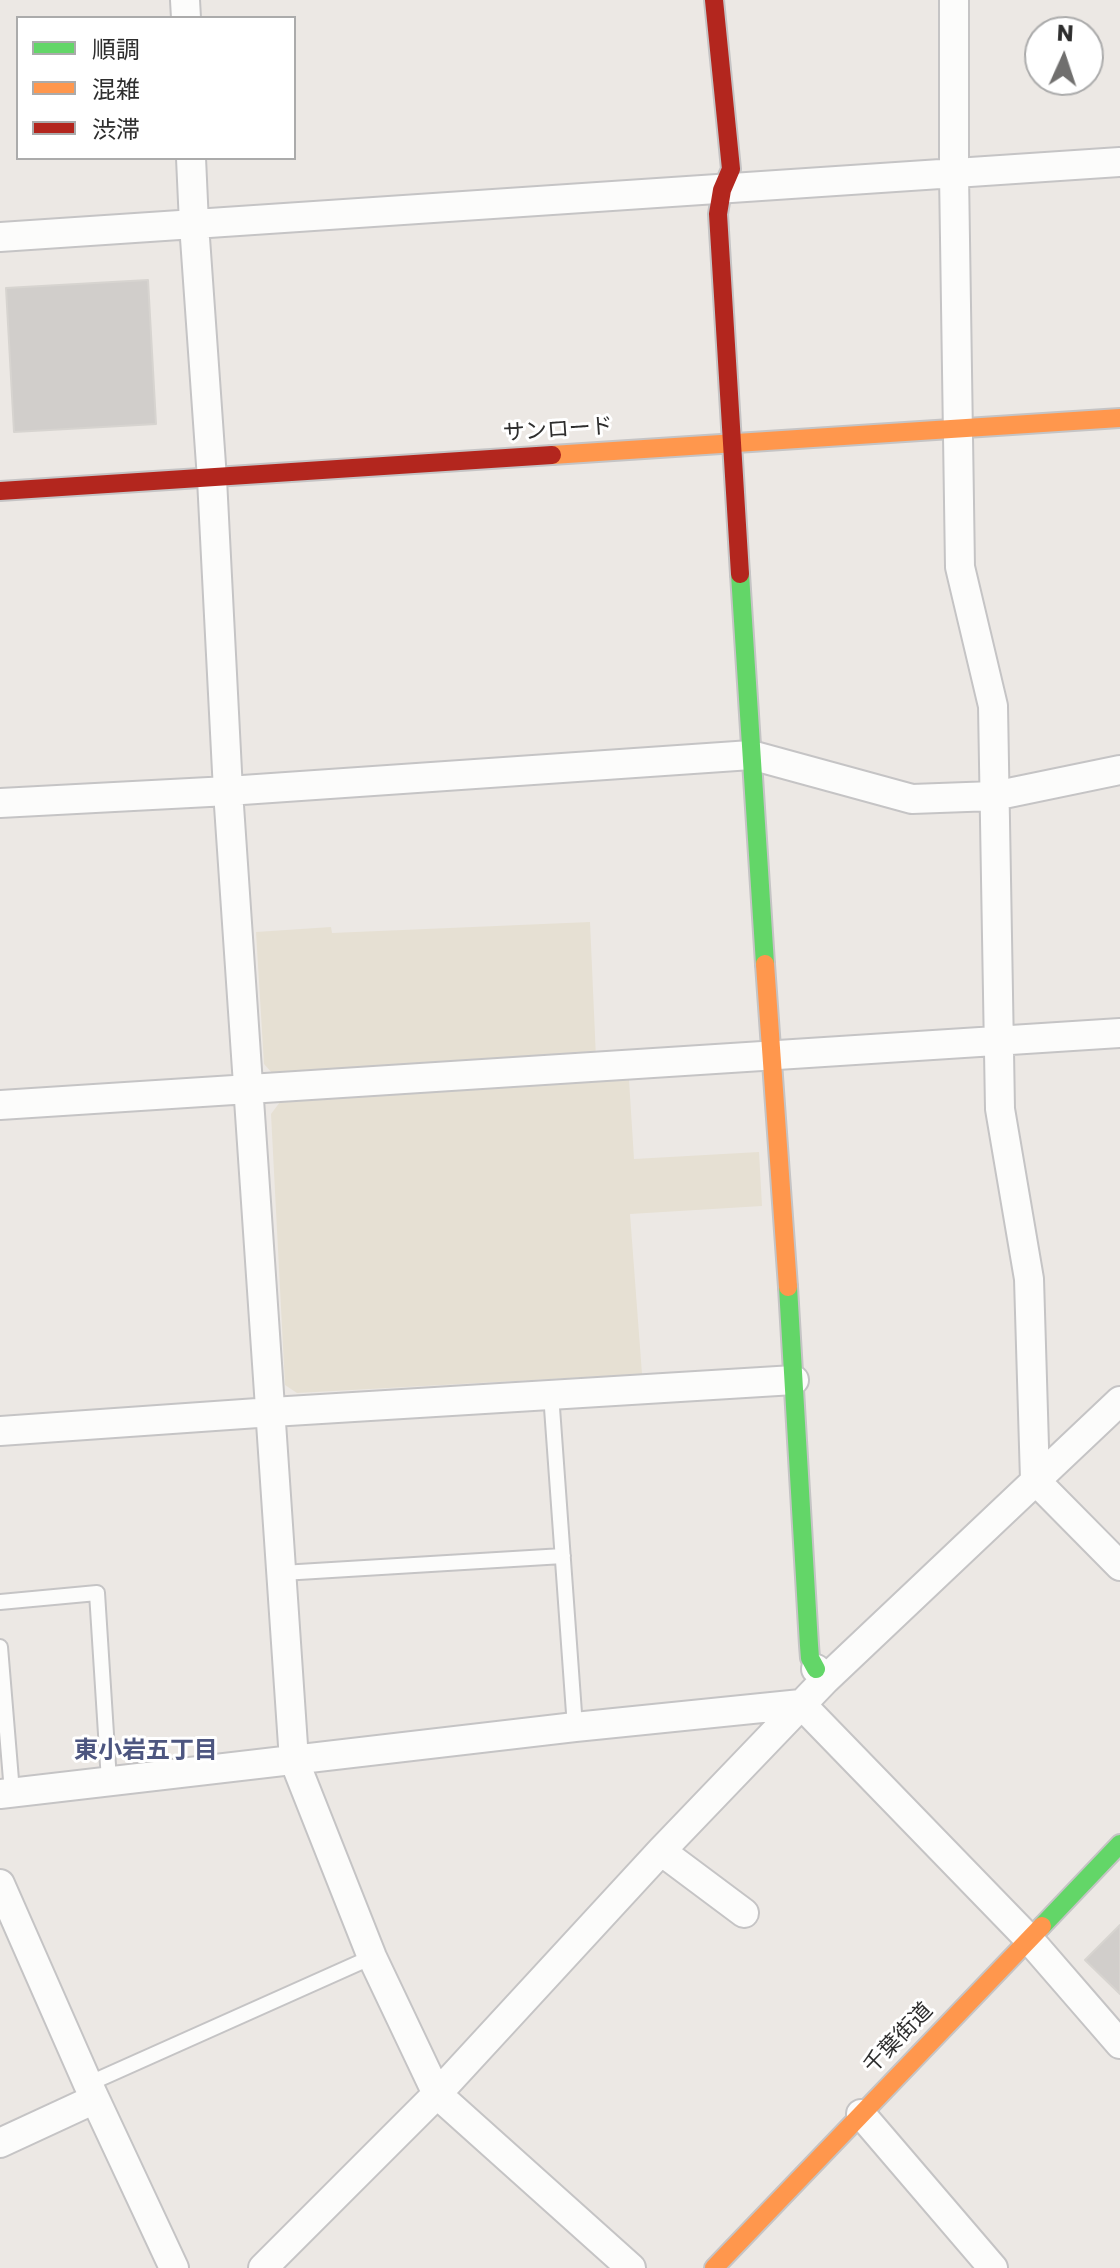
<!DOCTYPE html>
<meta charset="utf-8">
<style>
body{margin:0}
#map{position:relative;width:1120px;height:2268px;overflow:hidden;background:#ece8e4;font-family:Poppins,"Noto Sans JP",sans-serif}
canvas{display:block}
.legend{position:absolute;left:16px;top:16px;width:280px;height:144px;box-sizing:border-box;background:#fff;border:2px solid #ababab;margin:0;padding:10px 14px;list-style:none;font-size:24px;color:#2e2e2e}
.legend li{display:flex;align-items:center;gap:16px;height:40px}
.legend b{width:40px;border:2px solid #ababab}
.north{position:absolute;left:1024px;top:16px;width:80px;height:80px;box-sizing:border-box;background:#fff;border:2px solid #ababab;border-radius:50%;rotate:3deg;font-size:22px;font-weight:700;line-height:32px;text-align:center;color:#2e2e2e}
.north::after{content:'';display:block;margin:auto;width:28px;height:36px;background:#706f6e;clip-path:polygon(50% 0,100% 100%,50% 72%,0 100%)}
</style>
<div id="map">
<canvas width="1120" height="2268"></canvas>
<ul class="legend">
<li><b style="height:10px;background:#63d668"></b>順調</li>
<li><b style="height:10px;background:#ff974d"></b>混雑</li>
<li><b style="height:10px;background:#b3261e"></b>渋滞</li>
</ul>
<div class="north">N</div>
</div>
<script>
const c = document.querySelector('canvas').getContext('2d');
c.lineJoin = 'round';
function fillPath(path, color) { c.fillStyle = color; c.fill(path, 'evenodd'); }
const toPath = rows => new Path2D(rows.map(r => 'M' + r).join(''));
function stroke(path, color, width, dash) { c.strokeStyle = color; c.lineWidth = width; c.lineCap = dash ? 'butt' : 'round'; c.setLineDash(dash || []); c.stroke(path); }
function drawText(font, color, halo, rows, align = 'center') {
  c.font = font + ' Poppins,"Noto Sans JP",sans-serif'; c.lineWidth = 6; c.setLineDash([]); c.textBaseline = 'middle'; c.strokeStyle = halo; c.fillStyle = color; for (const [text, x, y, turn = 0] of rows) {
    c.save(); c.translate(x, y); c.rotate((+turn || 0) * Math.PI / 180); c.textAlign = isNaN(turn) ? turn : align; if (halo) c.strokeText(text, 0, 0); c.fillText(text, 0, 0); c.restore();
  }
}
fillPath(toPath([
 [590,922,597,1081,629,1080,634,1159,759,1152,762,1206,630,1214,642,1374,297,1393,285,1385,271,1114,280,1102,278,1074,273,1074,264,1064,256,932,331,927,332,933]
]), '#e6e0d3');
const building = toPath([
 [148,280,156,424,14,432,6,288,148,280],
 [1120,1925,1120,1994,1085,1960,1120,1925]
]);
fillPath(building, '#d1cecb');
stroke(building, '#d7d4d0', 2);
const lane = toPath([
 [551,1394,575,1727],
 [282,1573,563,1556],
 [0,1602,97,1593,109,1781],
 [0,1647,12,1792],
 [88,2084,372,1957]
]);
const street = toPath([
 [185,0,186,18],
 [954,0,954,174,960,567,993,706,1000,1109,1029,1279,1035,1480,1120,1566],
 [191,158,194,224,212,479,228,791,294,1760,372,1957,437,2094,631,2268],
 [0,237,1120,162],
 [0,803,228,791,751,755,912,799,994,796,1120,770],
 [0,1105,1120,1033],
 [0,1431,272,1412,794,1380],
 [826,1679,1120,1401],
 [0,1794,575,1727,801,1704,1028,1938,1120,2044],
 [661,1851,744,1913],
 [0,1884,88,2084,174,2268],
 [861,2114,993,2268],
 [0,2143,95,2099],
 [263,2268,437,2094,661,1851,826,1679,816,1669]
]);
const fast = toPath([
 [740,574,765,964],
 [788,1287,809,1645,810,1658,816,1669],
 [1042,1926,1120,1844]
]);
const slow = toPath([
 [552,455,1120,418],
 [765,964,788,1287],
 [714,2268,1042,1926]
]);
const jam = toPath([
 [714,0,731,169,722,190,718,214,740,574],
 [0,491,552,455]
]);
stroke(lane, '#c5c4c5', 18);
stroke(street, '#c5c4c5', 32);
stroke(fast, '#c5c4c5', 22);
stroke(slow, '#c5c4c5', 22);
stroke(jam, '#c5c4c5', 22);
stroke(lane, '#fcfcfb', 14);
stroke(street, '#fcfcfb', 28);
stroke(fast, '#63d668', 18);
stroke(slow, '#ff974d', 18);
stroke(jam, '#b3261e', 18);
drawText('22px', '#2e2e2e', '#fff', [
 ["サンロード",558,431,-4],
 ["千葉街道",899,2039,-46]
]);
drawText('bold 24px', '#4d5680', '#fff', [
 ["東小岩五丁目",146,1752]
]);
</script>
